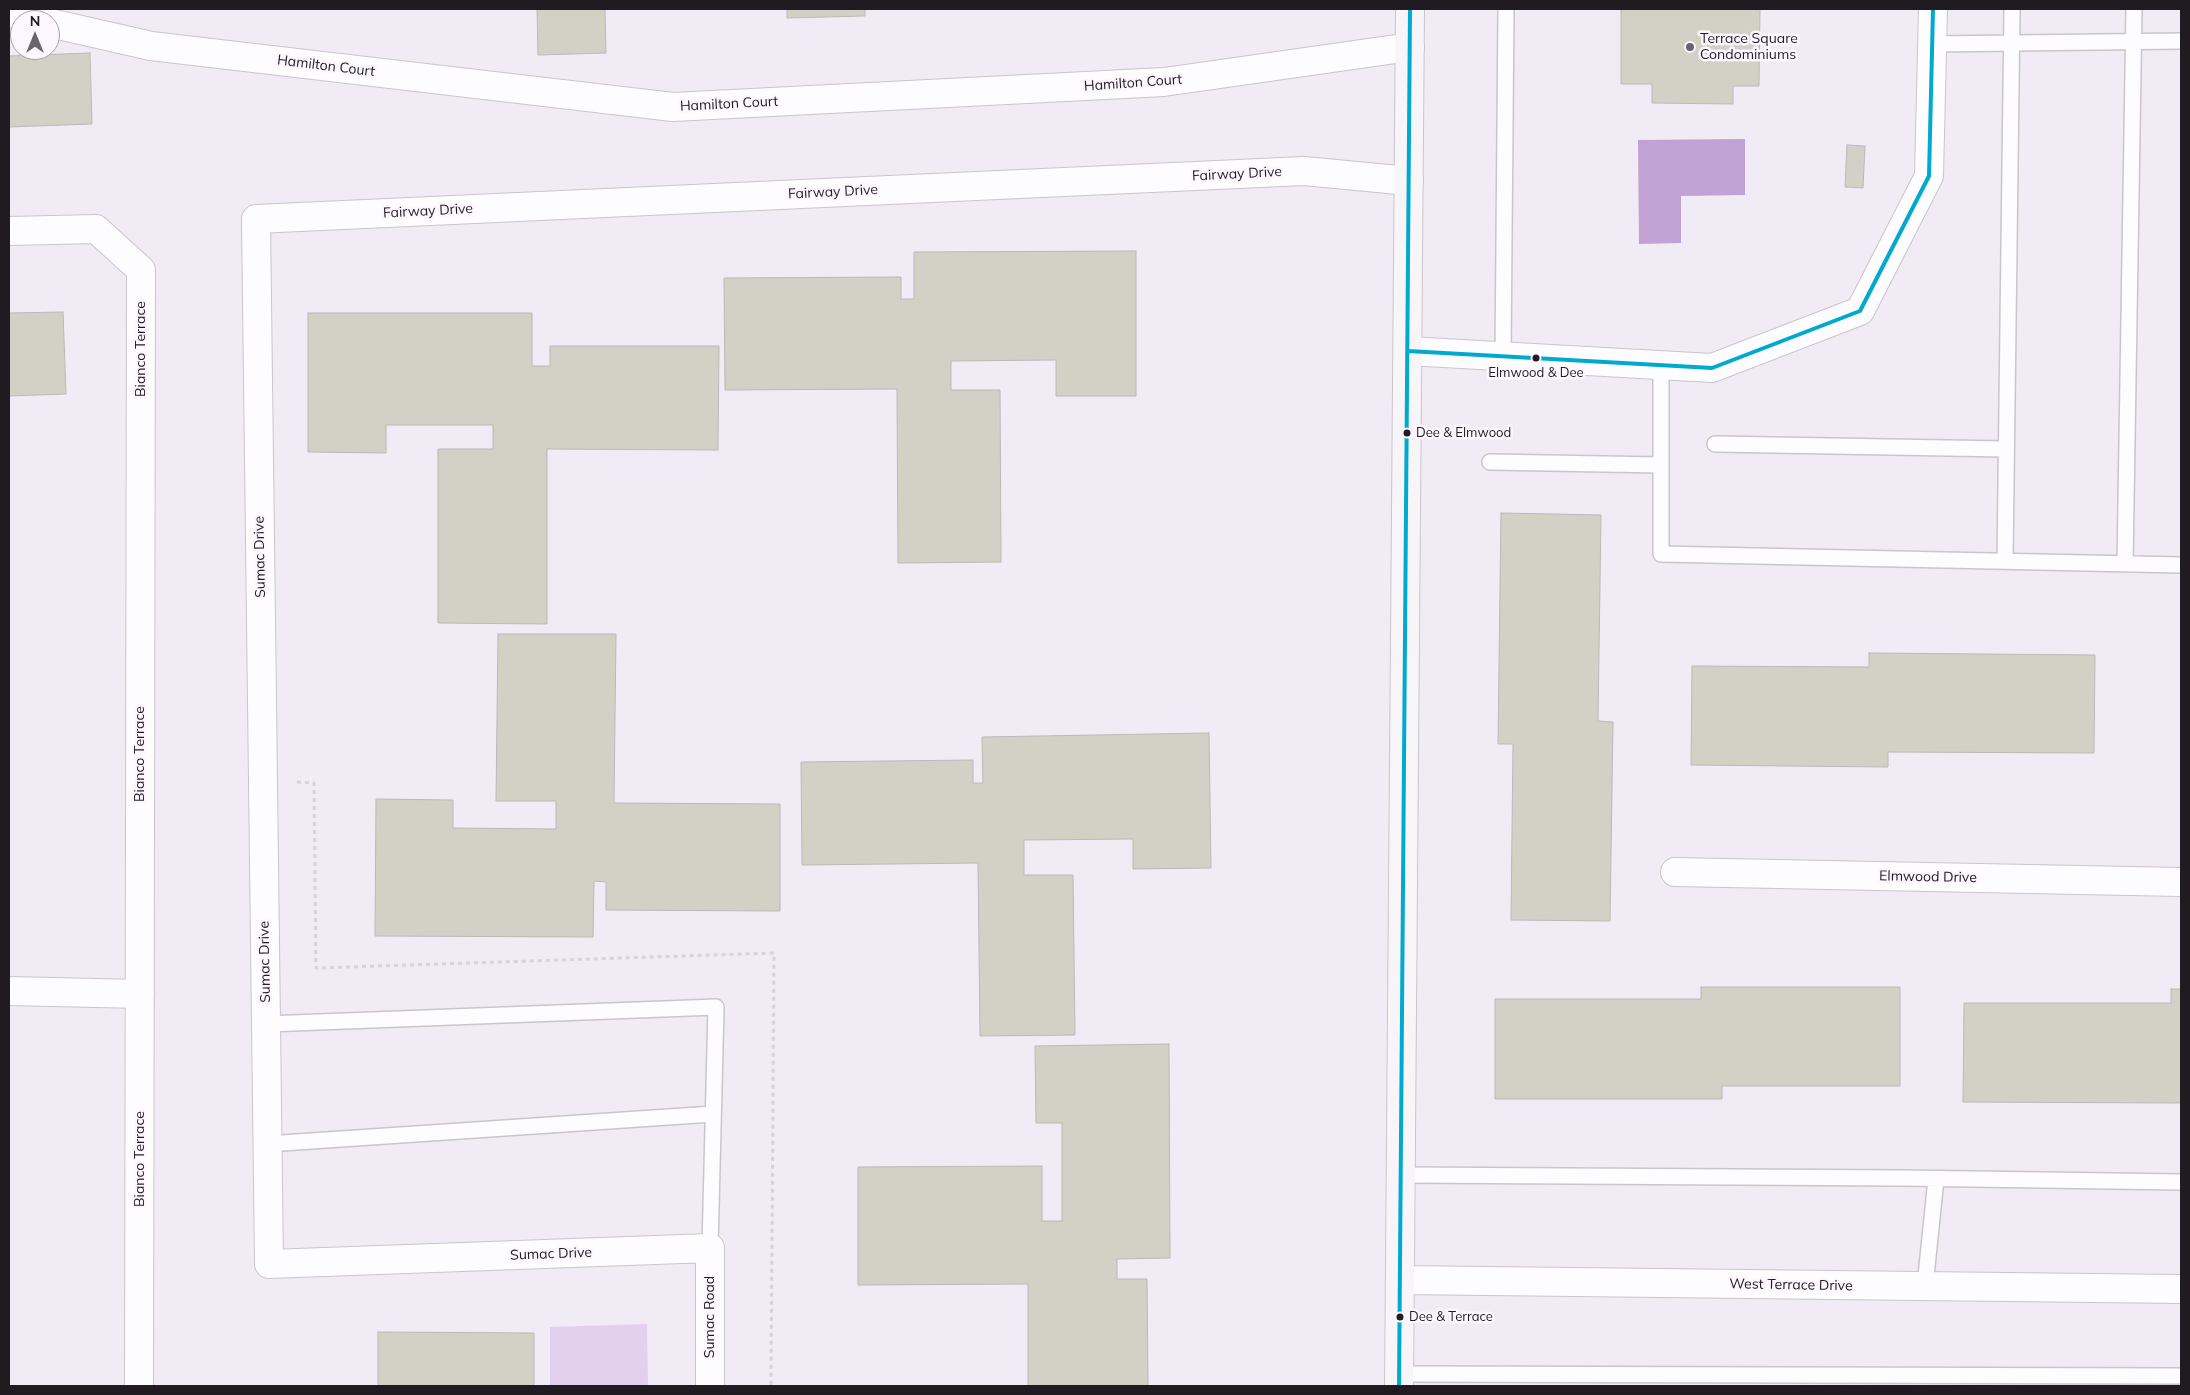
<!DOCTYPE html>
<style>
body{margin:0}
#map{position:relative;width:2190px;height:1395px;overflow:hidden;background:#f1ebf5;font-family:Mulish,sans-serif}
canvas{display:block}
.frame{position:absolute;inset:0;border:10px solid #1f1b21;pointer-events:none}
.north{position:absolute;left:10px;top:10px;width:50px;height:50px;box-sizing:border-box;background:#fcf7fe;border:1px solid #a49fa6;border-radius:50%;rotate:0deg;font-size:14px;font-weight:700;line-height:20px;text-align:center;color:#1f1b21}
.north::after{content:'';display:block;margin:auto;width:18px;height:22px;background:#68646b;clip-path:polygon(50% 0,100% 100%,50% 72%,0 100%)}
</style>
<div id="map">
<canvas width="2190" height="1395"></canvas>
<div class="frame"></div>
<div class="north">N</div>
</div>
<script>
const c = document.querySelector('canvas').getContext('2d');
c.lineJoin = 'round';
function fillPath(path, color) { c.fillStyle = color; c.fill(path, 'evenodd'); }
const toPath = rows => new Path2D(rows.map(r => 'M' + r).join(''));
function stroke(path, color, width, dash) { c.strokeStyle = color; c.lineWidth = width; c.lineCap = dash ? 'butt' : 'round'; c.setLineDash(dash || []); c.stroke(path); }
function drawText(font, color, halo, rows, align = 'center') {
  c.font = font + ' Mulish,sans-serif'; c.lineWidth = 5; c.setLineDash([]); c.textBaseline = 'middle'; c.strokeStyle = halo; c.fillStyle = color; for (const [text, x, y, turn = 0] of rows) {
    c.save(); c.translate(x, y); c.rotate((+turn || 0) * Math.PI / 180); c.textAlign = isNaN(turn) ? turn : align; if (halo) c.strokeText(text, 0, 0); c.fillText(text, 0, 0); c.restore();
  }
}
fillPath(toPath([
 [647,1324,648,1386,550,1386,550,1327]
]), '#e3cfee');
fillPath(toPath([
 [1745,139,1745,195,1681,196,1681,243,1639,244,1638,140]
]), '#c1a2d4');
const building = toPath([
 [537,9,605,9,606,53,538,55,537,9],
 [787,9,865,9,865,16,787,18,787,9],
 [1621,9,1760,9,1759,86,1733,86,1733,104,1652,103,1652,84,1621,84,1621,9],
 [90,53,92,124,9,127,9,56,90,53],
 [1847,145,1865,146,1863,188,1845,187,1847,145],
 [1136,251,1136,396,1056,396,1056,360,951,361,951,390,1000,390,1001,562,898,563,897,389,725,390,724,278,901,277,901,299,914,299,914,252,1136,251],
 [63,312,66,394,9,396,9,313,63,312],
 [308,313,532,313,532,366,550,366,550,346,719,346,718,450,547,449,547,624,438,623,438,449,493,449,493,425,386,425,386,453,308,452,308,313],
 [1501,513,1601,515,1598,721,1613,722,1610,921,1511,920,1513,744,1498,744,1501,513],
 [498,634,616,634,614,803,780,804,780,911,606,910,606,882,594,881,593,937,375,936,376,799,453,800,453,828,556,829,556,801,496,801,498,634],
 [1869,653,2095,655,2094,753,1888,752,1888,767,1691,765,1692,666,1869,667,1869,653],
 [1209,733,1211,868,1133,869,1133,839,1024,840,1024,875,1073,875,1075,1035,980,1036,978,863,802,865,801,762,973,760,973,783,983,783,982,737,1209,733],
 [1701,987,1900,987,1900,1086,1722,1086,1722,1099,1495,1099,1495,999,1701,999,1701,987],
 [2171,989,2181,989,2181,1103,1963,1102,1964,1003,2171,1003,2171,989],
 [1169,1044,1170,1258,1117,1259,1117,1279,1147,1279,1148,1386,1028,1386,1028,1284,858,1285,858,1167,1042,1166,1042,1221,1062,1221,1062,1123,1036,1123,1035,1046,1169,1044],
 [378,1332,534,1333,534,1386,378,1386,378,1332]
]);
fillPath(building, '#d3d1c5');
stroke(building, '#bbb8b9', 1);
const lane = toPath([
 [1932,44,2181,41],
 [1503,356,1506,9],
 [1661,365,1661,554,2181,565],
 [1715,444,2006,449],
 [1490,462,1661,465],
 [2005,561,2012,9],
 [2125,564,2134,9],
 [266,1024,716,1007,710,1248],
 [267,1144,713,1114],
 [1401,1175,1903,1178,2181,1182],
 [1925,1286,1936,1179],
 [1399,1374,2181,1376]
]);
const street = toPath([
 [9,13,38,20],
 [50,23,151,46,673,107,1164,82,1410,47],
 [9,231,96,229,141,270,139,1386],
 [1408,351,1712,368,1860,311,1929,176,1933,9],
 [1675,872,2181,882],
 [9,991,140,994],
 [1400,1280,2181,1289],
 [710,1386,710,1248,269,1264,256,219,1304,171,1409,181]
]);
const secondary = toPath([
 [1399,1386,1410,9]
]);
stroke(lane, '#cac5cd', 18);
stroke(street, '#cac5cd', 30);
stroke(secondary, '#cac5cd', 30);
stroke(toPath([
 [297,782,314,783,316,968,774,953,771,1386]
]), '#d6d4d6', 3, [4, 4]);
stroke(lane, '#fdfcfe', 15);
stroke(street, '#fdfcfe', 28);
stroke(secondary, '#f8f5f9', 28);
stroke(toPath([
 [1408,351,1712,368,1860,311,1929,176,1933,9],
 [1399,1386,1410,9]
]), '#00a9ce', 4);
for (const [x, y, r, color] of [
 [1690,47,5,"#68646b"],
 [1536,358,4.5,"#1f1b21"],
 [1407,433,4.5,"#1f1b21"],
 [1400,1317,4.5,"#1f1b21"]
]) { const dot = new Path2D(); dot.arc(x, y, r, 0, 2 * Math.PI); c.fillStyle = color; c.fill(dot); stroke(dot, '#fcf7fe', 2); }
drawText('13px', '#1f1b21', '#fcf7fe', [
 ["Elmwood & Dee",1536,373,"center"],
 ["Dee & Elmwood",1416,433],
 ["Dee & Terrace",1409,1317]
], 'left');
drawText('14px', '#1f1b21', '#fcf7fe', [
 ["Terrace Square",1700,39],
 ["Condominiums",1700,55]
], 'left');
drawText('14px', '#1f1b21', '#fcf7fe', [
 ["Hamilton Court",326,66,7],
 ["Hamilton Court",1133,83,-4],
 ["Hamilton Court",729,104,-3],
 ["Fairway Drive",1237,174,-3],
 ["Fairway Drive",833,192,-3],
 ["Fairway Drive",428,211,-3],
 ["Bianco Terrace",141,349,-90],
 ["Sumac Drive",260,557,-91],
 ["Bianco Terrace",140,754,-90],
 ["Elmwood Drive",1928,877,1],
 ["Sumac Drive",265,962,-91],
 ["Bianco Terrace",140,1159,-90],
 ["Sumac Drive",551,1254,-2],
 ["West Terrace Drive",1791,1285,1],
 ["Sumac Road",710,1317,-90]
]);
</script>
